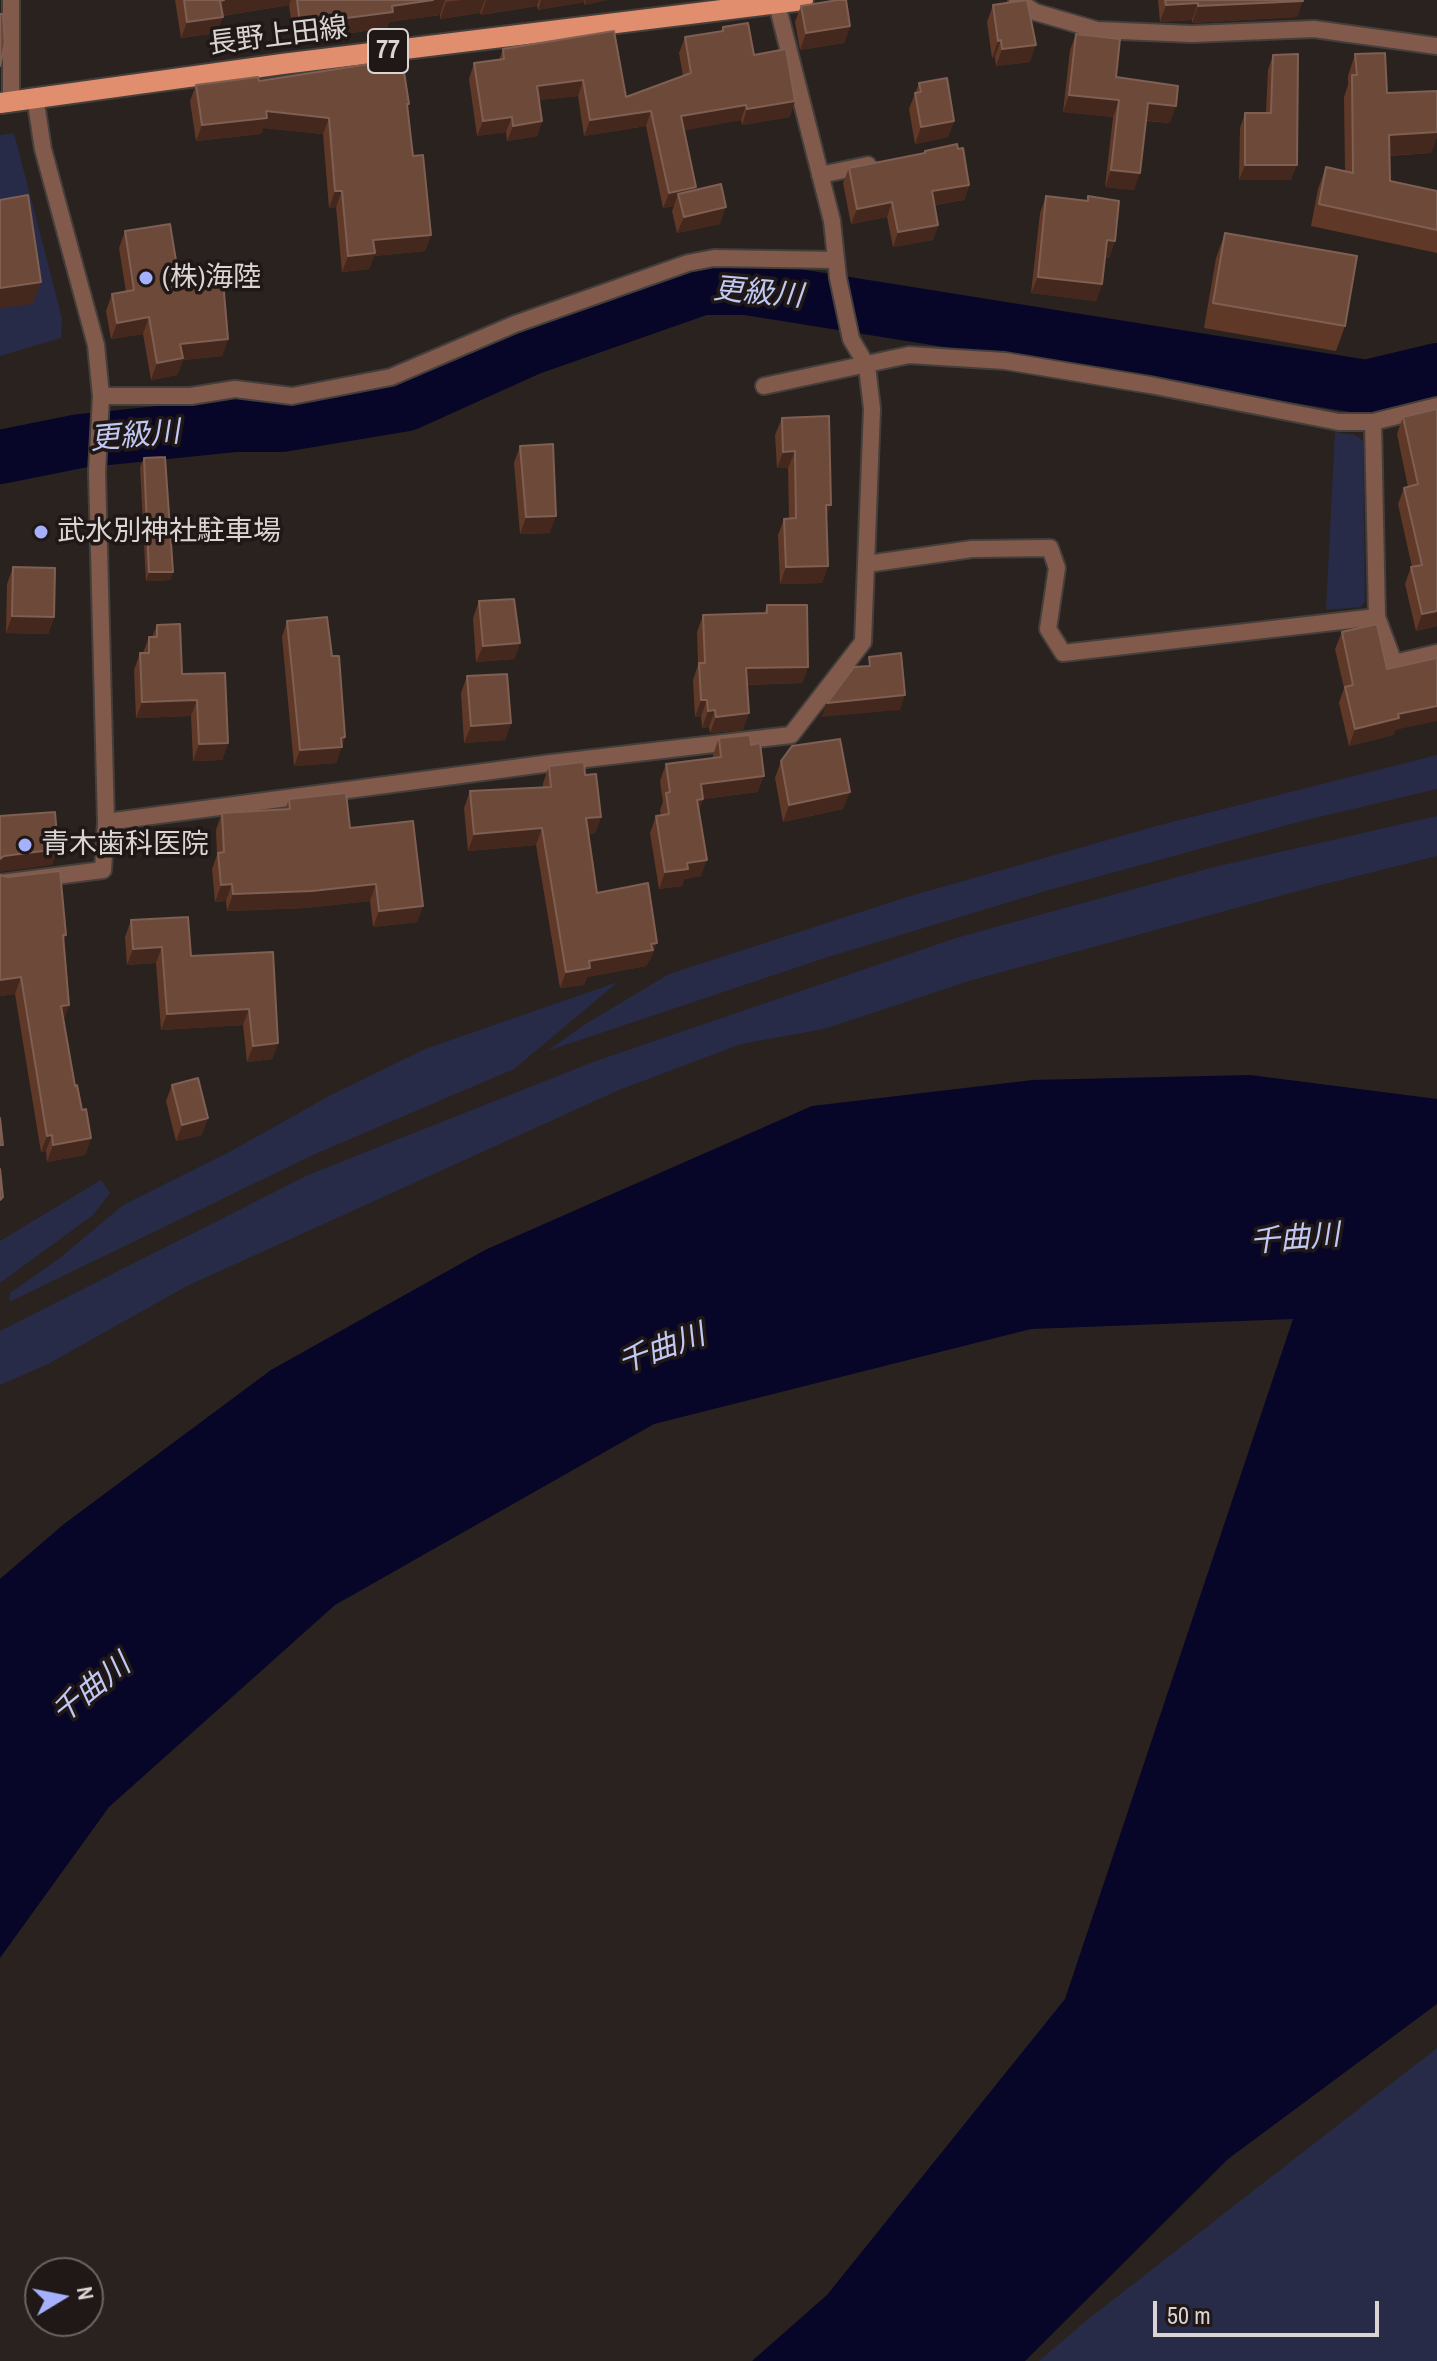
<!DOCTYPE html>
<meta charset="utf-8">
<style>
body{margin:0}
#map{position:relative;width:1437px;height:2361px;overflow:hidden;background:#29221f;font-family:"Archivo Narrow",sans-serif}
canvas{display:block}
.north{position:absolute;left:24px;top:2257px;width:80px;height:80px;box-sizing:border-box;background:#201816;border:2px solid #6a6462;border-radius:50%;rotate:80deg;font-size:22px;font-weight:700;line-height:32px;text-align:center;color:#dad5d3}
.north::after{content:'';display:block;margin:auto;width:28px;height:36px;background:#a5b1fc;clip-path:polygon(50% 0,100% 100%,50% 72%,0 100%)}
.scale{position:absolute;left:1153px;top:2301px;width:226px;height:36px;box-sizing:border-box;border:4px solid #dad5d3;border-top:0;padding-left:10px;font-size:24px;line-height:28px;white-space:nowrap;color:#dad5d3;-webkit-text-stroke:6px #201816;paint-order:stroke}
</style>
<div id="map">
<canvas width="1437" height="2361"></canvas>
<div class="north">N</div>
<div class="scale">50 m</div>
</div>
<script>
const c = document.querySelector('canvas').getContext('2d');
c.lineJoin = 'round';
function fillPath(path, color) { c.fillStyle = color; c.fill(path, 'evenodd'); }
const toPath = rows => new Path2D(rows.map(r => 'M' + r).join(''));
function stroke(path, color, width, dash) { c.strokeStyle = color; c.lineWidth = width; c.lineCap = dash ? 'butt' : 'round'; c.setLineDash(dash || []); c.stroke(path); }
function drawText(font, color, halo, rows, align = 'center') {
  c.font = font + ' "Archivo Narrow","Noto Sans JP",sans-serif'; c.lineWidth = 7; c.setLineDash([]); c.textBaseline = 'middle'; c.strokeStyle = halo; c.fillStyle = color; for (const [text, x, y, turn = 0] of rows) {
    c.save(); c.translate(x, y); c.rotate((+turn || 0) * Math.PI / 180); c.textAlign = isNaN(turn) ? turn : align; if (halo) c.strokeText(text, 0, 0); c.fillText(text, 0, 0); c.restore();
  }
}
fillPath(toPath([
 [14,133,62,318,61,338,0,356,0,135],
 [1335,432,1355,435,1363,441,1365,601,1361,607,1326,610],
 [1437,755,1437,789,1302,821,1049,890,828,957,547,1051,584,1025,669,974,907,897,1160,825],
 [1437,816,1437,856,1309,888,969,981,824,1029,741,1044,619,1090,187,1286,48,1364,0,1385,0,1331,308,1175,593,1062,956,938,1210,868],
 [618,982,514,1069,313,1155,9,1302,10,1293,60,1258,123,1205,233,1150,329,1096,425,1049],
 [101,1180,110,1193,93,1215,0,1283,0,1241],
 [1437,2048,1437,2361,1039,2361,1087,2320]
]), '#272b47');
fillPath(toPath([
 [1250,1075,1437,1099,1437,2004,1228,2159,1025,2361,752,2361,827,2295,1065,1999,1293,1319,1031,1329,654,1424,335,1605,109,1807,0,1958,0,1579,64,1524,271,1370,485,1250,812,1106,1033,1080]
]), '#070528');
stroke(toPath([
 [0,457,80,441,236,425,281,425,407,404,531,348,702,288,747,288,1366,387,1437,370]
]), '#070528', 54);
const street = toPath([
 [1017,0,1035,12,1097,30,1192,34,1314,29,1437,46],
 [11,102,11,0],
 [820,175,868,165],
 [764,386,909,355,1005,361,1150,385,1339,422,1373,422,1437,406],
 [101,396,191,396,235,389,292,396,391,377,515,324,688,263,714,258,835,260],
 [1373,422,1377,617,1394,663,1437,653],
 [867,564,972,549,1050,548,1057,568,1048,629,1063,653,1377,617],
 [106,822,551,763,791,735,863,642,872,409,867,366,851,339,838,278,832,221,777,4],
 [0,883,103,870,106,822,97,472,101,396,96,345,43,149,35,97]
]);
const primary = toPath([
 [0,103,282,64,803,0]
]);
stroke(street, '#453f3c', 20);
stroke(primary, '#453f3c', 24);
stroke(street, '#825a4b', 16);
stroke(primary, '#e18e6f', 20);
fillPath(toPath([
 [175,0,607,0,584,5,584,2,538,10,537,6,481,15,480,13,440,19,440,15,389,22,387,28,294,41,289,5,222,16,217,33,181,38],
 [1158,0,1303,0,1297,17,1192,23,1192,20,1160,22],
 [993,5,1030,62,996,66,995,57,992,58,987,22],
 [801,6,850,26,844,43,800,50,795,22],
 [723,27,754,55,790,117,742,125,741,120,684,130,696,187,695,190,720,224,677,233,672,211,674,206,663,208,646,126,584,136,578,96,539,100,542,121,537,136,507,141,506,132,477,136,469,79,474,63,499,60,503,49,626,97,683,76,679,53,685,37,721,31],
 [1076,34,1116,77,1170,123,1146,121,1134,190,1105,187,1113,117,1063,112,1070,50],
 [1355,54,1387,93,1437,91,1437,137,1431,153,1389,156,1390,181,1437,191,1437,253,1311,226,1318,189,1326,167,1345,171,1344,97,1348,85,1348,76],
 [1273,55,1291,180,1239,180,1240,128,1245,113,1266,113,1268,70],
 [259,81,409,104,407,109,413,156,431,235,425,251,374,256,369,269,342,272,336,207,329,208,323,134,263,128,261,134,196,141,190,101,196,85],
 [919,83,954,121,948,137,915,144,909,109],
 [925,151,969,185,964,200,935,205,938,225,933,240,893,247,887,217,851,224,843,183,849,168,924,154],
 [1046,196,1086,201,1088,196,1115,241,1109,258,1105,258,1102,284,1096,301,1031,293,1040,213],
 [125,231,180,285,228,339,222,356,183,360,177,375,151,380,143,334,111,339,106,311,112,294,126,292,119,248],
 [1225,233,1345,326,1336,351,1204,328,1216,258],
 [1437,409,1437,626,1416,631,1405,584,1411,567,1412,567,1398,504,1404,488,1408,487,1397,434,1403,417],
 [782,418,827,519,828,566,822,583,780,584,778,535,784,519,789,518,788,468,777,468,775,435],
 [520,446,550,533,520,534,514,463],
 [144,458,173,572,170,580,146,581,140,467],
 [13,567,54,617,48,634,6,633,7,584],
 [479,601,520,643,514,659,476,662,473,618],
 [767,605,808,667,802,683,747,685,743,730,710,733,709,727,702,728,701,716,695,717,693,680,698,665,697,632,703,615,764,613],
 [287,621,332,656,345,737,336,763,294,766,282,637],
 [157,625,182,674,228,743,222,760,193,761,191,716,136,718,134,670,140,653,143,653,149,637,152,637],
 [1342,632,1395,730,1393,735,1349,746,1339,703,1344,688,1335,649],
 [467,676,511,723,505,740,464,743,461,693],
 [719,738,751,745,758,792,703,799,699,810,701,876,684,879,682,886,659,889,650,833,656,816,661,816,660,810,663,802,660,781,666,764,713,758,713,755],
 [781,761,843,809,783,822,775,778],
 [549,766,585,775,601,817,595,833,588,834,597,893,651,959,649,960,646,966,587,977,584,985,560,988,536,845,468,851,464,808,470,791,543,787,543,783],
 [289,799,350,828,423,906,417,922,373,927,370,901,306,908,227,911,226,901,215,902,212,869,217,855,216,830,222,813,285,810],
 [131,920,191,956,273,952,278,1043,272,1059,247,1062,243,1025,161,1030,156,963,127,965,125,937],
 [66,935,63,942,69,1005,64,1019,75,1086,91,1138,85,1155,47,1162,46,1151,41,1152,15,994,0,996],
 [172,1085,202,1135,176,1141,166,1101]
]), '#603828');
fillPath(toPath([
 [224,0,291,0,289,5,214,17,220,1],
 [433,0,445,0,440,15,389,22,387,28,294,41,300,24,392,6],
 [462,0,485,0,480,13,440,19,446,2],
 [486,0,539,0,537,6,481,15],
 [541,0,585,0,584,2,538,10],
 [586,0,607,0,584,5],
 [1303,1,1297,17,1192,23,1198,6],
 [1198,3,1192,20,1160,22,1166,5],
 [223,17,217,33,181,38,187,22],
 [850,26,844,43,800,50,806,33],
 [1001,40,995,57,992,58,998,41],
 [1036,45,1030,62,996,66,1002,49],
 [583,80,578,96,532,101,537,86],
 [1069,95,1119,100,1113,117,1063,112],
 [795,101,790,117,742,125,747,109],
 [1148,103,1176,106,1170,123,1142,120],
 [746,105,741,120,676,132,681,116],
 [266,111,329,118,323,134,263,128,261,134,196,141,202,125],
 [651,111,646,126,584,136,590,120],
 [512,117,506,132,477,136,483,121],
 [542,121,537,136,507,141,513,126],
 [954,121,948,137,915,144,921,127],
 [1437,132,1437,137,1431,153,1381,156,1389,135],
 [1245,165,1297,165,1291,180,1239,180],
 [1111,170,1140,173,1134,190,1105,187],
 [969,185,964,200,927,206,932,191],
 [696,187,691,202,678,194,674,206,663,208,669,193],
 [335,191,342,191,336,207,329,208],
 [892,202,887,217,851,224,857,209],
 [726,207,720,224,677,233,684,217],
 [938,225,933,240,893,247,898,232],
 [431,235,425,251,374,256,369,269,342,272,348,256,373,240],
 [1107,240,1115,241,1109,258,1101,257],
 [1038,277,1102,284,1096,301,1031,293],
 [41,282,33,304,0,308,0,288],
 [149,317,143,334,111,339,117,323],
 [228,339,222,356,183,360,177,375,151,380,157,363,180,344],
 [795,451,788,468,777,468,783,452],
 [826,505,831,505,825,522],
 [556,516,550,533,520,534,526,517],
 [828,566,822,583,780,584,786,567],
 [149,572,173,572,170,580,146,581],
 [1437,611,1437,626,1416,631,1422,614],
 [12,616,54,617,48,634,6,633],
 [520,643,514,659,476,662,483,646],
 [808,667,802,683,740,685,746,668],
 [905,695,900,710,821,717,827,703],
 [197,700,191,716,136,718,142,702],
 [701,700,707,700,701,716,695,717],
 [1437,706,1437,721,1395,730,1393,735,1349,746,1355,729,1398,714],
 [715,710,709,727,702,728,708,711],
 [749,713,743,730,710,733,716,717],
 [511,723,505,740,464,743,471,726],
 [345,737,336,763,294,766,300,750],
 [228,743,222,760,193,761,199,744],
 [764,776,758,792,703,799,697,815,691,816,701,784],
 [850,792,843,809,783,822,789,805],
 [601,817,595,833,580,835,586,818],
 [542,828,536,845,468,851,474,834],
 [58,849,52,865,0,872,0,859,4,856],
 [707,860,701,876,684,879,682,886,659,889,665,872,687,863],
 [232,884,226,901,215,902,221,885],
 [376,884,370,901,306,908,227,911,233,894],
 [423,906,417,922,373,927,379,911],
 [657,943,651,959,649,960,646,966,587,977,584,985,560,988,566,972,589,961],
 [162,947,156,963,127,965,133,949],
 [21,977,15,994,0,996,0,980],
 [69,1005,63,1022,61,1006],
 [249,1009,243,1025,161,1030,167,1014],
 [278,1043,272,1059,247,1062,253,1046],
 [208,1118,202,1135,176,1141,182,1125],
 [52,1135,46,1151,41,1152,47,1136],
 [91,1138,85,1155,47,1162,53,1145]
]), '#45281d');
const building = toPath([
 [184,0,224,0,220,1,223,17,187,22,184,0],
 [297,0,433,0,392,6,393,12,300,24,297,0],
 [838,0,846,0,850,26,806,33,801,6,838,0],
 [1027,0,1036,45,1002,49,1001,40,998,41,993,5,1027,0],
 [1165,0,1303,0,1303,1,1198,6,1198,3,1166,5,1165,0],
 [0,14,3,14,5,43,0,66,0,14],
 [748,23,754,55,786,49,795,101,747,109,746,105,681,116,696,187,669,193,651,111,590,120,583,80,537,86,542,121,513,126,512,117,483,121,474,63,504,59,503,49,614,31,626,97,691,73,685,37,723,31,723,27,748,23],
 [1076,34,1120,39,1116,77,1178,86,1176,106,1148,103,1140,173,1111,170,1119,100,1069,95,1076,34],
 [1385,53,1387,93,1437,91,1437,132,1389,135,1390,181,1437,191,1437,230,1319,204,1326,167,1353,173,1352,75,1357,75,1355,54,1385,53],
 [1298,54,1297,165,1245,165,1245,113,1271,113,1273,55,1298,54],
 [402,59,409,104,407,104,413,156,423,155,431,235,373,240,375,253,348,256,342,191,335,191,329,118,266,111,267,118,202,125,196,85,258,77,259,81,402,59],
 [947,78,954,121,921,127,915,93,921,92,919,83,947,78],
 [957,144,958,149,963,148,969,185,932,191,938,225,898,232,892,202,857,209,849,168,925,153,925,151,957,144],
 [721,184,726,207,684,217,678,194,721,184],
 [28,195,41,282,0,288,0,200,28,195],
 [1046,196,1088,201,1088,196,1119,201,1115,241,1107,240,1102,284,1038,277,1046,196],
 [170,224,180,285,223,281,228,339,180,344,183,358,157,363,149,317,117,323,112,294,134,290,125,231,170,224],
 [1225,233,1357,256,1345,326,1213,303,1225,233],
 [1437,409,1437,611,1422,614,1411,567,1422,565,1404,488,1418,484,1403,417,1437,409],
 [829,416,831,505,826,505,828,566,786,567,784,519,796,518,795,451,783,452,782,418,829,416],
 [553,444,556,516,526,517,520,446,553,444],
 [165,457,173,572,149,572,144,458,165,457],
 [13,567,55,568,54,617,12,616,13,567],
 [514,599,520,643,483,646,479,601,514,599],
 [767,605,807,605,808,667,746,668,749,713,716,717,715,710,708,711,707,700,701,700,699,663,705,663,703,615,767,613,767,605],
 [327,617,332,656,339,656,345,737,341,738,342,747,300,750,287,621,327,617],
 [180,624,182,674,225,673,228,743,199,744,197,700,142,702,140,653,149,653,149,637,157,637,157,625,180,624],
 [1377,624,1387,669,1437,658,1437,706,1398,714,1399,718,1355,729,1345,687,1353,685,1342,632,1377,624],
 [901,653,905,695,827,703,854,667,870,666,869,657,901,653],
 [507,674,511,723,471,726,467,676,507,674],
 [750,735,751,745,760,743,764,776,701,784,703,799,697,800,707,860,687,863,688,869,665,872,656,816,669,814,666,793,670,792,666,764,721,757,719,738,750,735],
 [840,739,850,792,789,805,781,761,792,746,840,739],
 [584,762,585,775,596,774,601,817,586,818,597,893,648,883,657,943,651,944,653,950,589,961,590,968,566,972,542,828,474,834,470,791,551,787,549,766,584,762],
 [346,793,350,828,413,821,423,906,379,911,376,884,312,891,233,894,232,884,221,885,218,853,224,852,222,813,290,809,289,799,346,793],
 [55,812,58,849,4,856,0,859,0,816,55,812],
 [60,871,66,935,63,935,69,1005,61,1006,75,1086,77,1085,82,1110,86,1109,91,1138,53,1145,52,1135,47,1136,21,977,0,980,0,875,7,877,60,871],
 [188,917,191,956,273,952,278,1043,253,1046,249,1009,167,1014,162,947,133,949,131,920,188,917],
 [198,1078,208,1118,182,1125,172,1085,198,1078],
 [0,1118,3,1145,0,1145,0,1118],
 [0,1169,3,1197,0,1200,0,1169]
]);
fillPath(building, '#6d493a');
stroke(building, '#7e5f52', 2);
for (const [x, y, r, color] of [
 [146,278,8,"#a5b1fc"],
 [41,532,8,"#a5b1fc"],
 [25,845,8,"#a5b1fc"]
]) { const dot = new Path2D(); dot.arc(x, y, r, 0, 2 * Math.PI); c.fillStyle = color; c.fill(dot); stroke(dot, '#201816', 3); }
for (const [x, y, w] of [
 [388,51,40]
]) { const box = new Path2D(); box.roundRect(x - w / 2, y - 22, w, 44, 6); c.fillStyle = '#201816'; c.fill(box); stroke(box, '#dad5d3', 2); }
drawText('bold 26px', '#dad5d3', null, [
 ["77",388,51]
]);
drawText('28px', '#dad5d3', '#201816', [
 ["長野上田線",278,37,-7]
]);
drawText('28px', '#dad5d3', '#201816', [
 ["(株)海陸",162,278],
 ["武水別神社駐車場",57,532],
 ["青木歯科医院",41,845]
], 'left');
drawText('italic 30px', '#c0c8f3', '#201816', [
 ["更級川",758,294,5],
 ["更級川",135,437,-5],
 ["千曲川",1295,1240,-5],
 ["千曲川",662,1350,-20],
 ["千曲川",92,1690,-39]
]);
</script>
